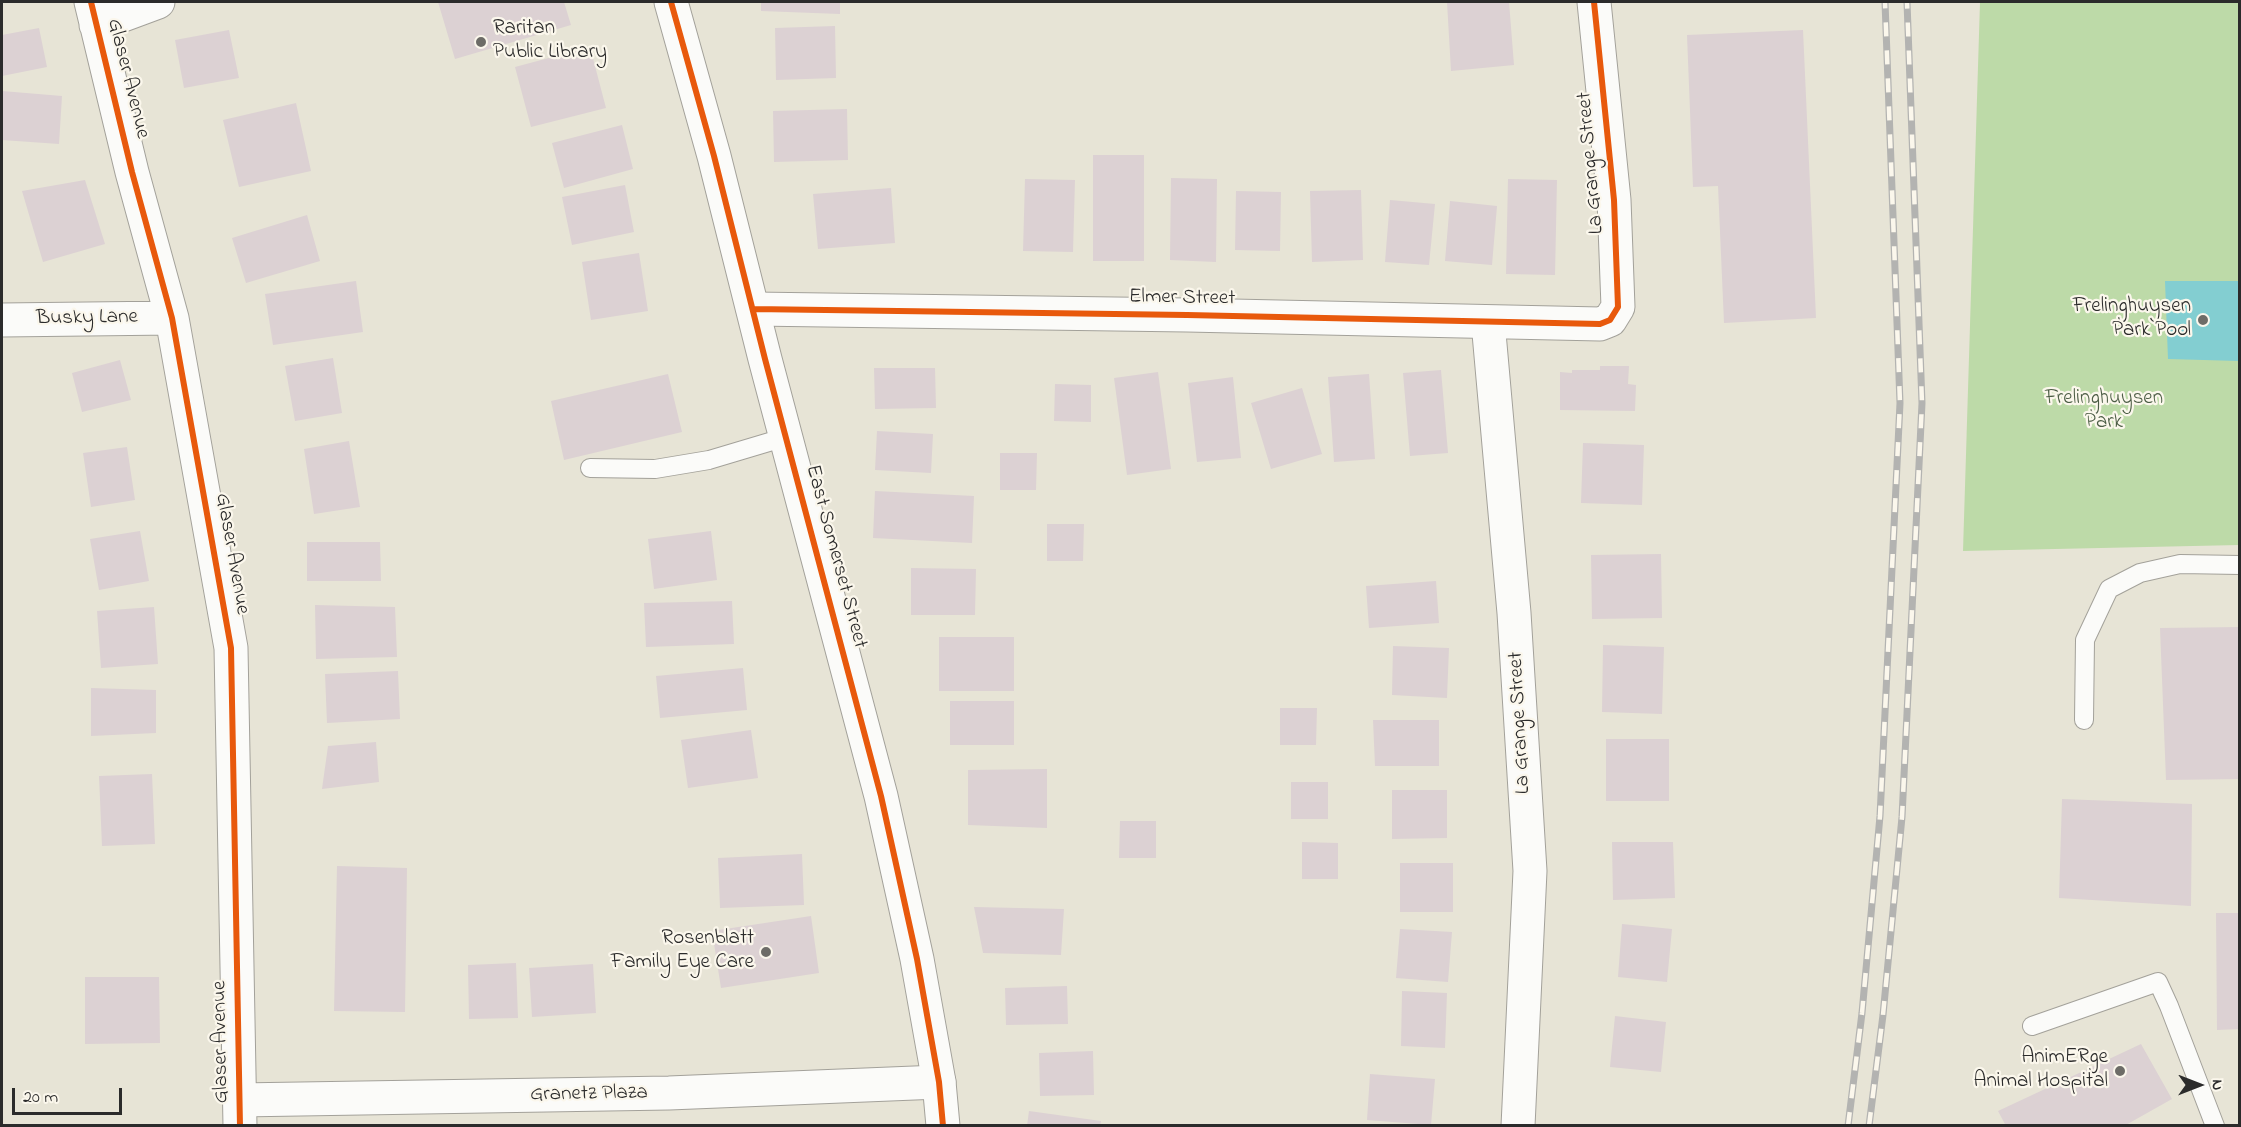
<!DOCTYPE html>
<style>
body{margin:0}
#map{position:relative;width:2241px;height:1127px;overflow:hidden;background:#e7e4d6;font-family:"Indie Flower",sans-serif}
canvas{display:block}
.frame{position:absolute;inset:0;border:3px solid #2b2b2b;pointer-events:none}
.north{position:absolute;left:2169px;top:1055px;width:60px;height:60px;-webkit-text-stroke:4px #fbf7ec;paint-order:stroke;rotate:90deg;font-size:16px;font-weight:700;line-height:24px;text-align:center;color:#2b2b2b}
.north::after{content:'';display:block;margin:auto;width:21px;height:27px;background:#2b2b2b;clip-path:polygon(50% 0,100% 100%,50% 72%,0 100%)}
.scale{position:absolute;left:12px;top:1088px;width:110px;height:27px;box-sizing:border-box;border:3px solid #2b2b2b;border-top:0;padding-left:8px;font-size:18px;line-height:21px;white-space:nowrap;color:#2b2b2b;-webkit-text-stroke:4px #fbf7ec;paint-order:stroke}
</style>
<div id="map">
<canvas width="2241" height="1127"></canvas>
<div class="frame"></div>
<div class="north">N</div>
<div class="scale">20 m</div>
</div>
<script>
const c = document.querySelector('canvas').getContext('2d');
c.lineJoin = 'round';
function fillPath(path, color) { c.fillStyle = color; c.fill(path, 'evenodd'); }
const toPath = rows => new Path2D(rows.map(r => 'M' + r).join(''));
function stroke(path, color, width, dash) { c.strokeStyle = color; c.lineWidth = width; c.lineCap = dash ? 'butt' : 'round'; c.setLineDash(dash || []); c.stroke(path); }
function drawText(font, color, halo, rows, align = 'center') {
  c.font = font + ' "Indie Flower",sans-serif'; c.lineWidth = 4.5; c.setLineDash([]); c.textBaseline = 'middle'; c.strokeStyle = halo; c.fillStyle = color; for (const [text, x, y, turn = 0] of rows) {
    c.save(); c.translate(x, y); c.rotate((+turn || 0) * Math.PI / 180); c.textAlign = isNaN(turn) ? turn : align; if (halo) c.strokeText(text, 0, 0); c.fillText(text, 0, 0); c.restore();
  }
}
fillPath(toPath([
 [1980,2,2239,2,2239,545,1963,551]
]), '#bddaa8');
fillPath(toPath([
 [2165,281,2239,281,2239,361,2168,359]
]), '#83ced1');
fillPath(toPath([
 [438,2,564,2,571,25,455,59],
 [761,2,840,2,840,14,761,11],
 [1447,2,1509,2,1514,65,1451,71],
 [835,26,836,78,776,80,775,28],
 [39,28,47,67,2,76,2,35],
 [229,30,239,78,184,88,175,40],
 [1803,30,1816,318,1724,323,1718,186,1693,187,1687,35],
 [590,47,606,108,531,127,515,67],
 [2,91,62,96,59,144,2,140],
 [296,103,311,171,239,187,223,120],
 [847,109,848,160,774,162,773,111],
 [622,125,633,169,564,188,552,143],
 [1093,155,1144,155,1144,261,1093,261],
 [1171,178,1217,179,1216,262,1170,260],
 [1025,179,1075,180,1073,252,1023,251],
 [1508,179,1557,180,1555,275,1506,274],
 [85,180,105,244,43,262,22,191],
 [625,185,634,232,572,245,562,197],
 [891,188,895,243,818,249,813,194],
 [1361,190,1363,260,1312,262,1310,191],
 [1236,191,1281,192,1280,251,1235,250],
 [1390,200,1435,204,1429,265,1385,262],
 [1450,201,1497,206,1492,265,1445,261],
 [307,215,320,261,246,283,232,238],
 [639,253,648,311,591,320,582,262],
 [356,281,363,332,273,345,265,294],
 [333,358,342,413,295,421,285,366],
 [120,360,131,400,82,412,72,373],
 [1600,366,1629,366,1628,384,1636,385,1635,411,1560,410,1560,372,1572,373,1572,370,1600,370],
 [874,368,935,368,936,408,875,409],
 [1441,370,1448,453,1410,456,1403,373],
 [1158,372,1171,469,1127,475,1114,378],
 [668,374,682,432,564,460,551,401],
 [1369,374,1375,459,1334,462,1328,377],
 [1233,377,1241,458,1197,462,1188,383],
 [1055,384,1091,385,1091,422,1054,421],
 [1302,388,1322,454,1271,469,1251,403],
 [877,431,933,434,931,473,875,470],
 [349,441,360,507,314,514,304,449],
 [1583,443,1644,445,1642,505,1581,503],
 [127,447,135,500,91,507,83,453],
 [1000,453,1037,453,1036,490,1000,490],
 [875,491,974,496,972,543,873,538],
 [1047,524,1084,524,1083,561,1047,561],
 [140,531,149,581,99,590,90,539],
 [711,531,717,580,654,589,648,539],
 [307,542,380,542,381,581,307,581],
 [1661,554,1662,618,1592,619,1591,555],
 [911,568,976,569,975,615,911,615],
 [1436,581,1439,623,1369,628,1366,586],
 [732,601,734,644,646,647,644,603],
 [315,605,395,607,397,657,316,659],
 [154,607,158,664,101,668,97,611],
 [2240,627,2240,779,2166,780,2160,628],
 [939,637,1014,637,1014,691,939,691],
 [1603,645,1664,647,1662,714,1602,712],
 [1393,646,1449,648,1447,698,1392,695],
 [743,668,747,710,660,718,656,676],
 [398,671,400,719,327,723,325,674],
 [91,688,156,690,156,733,91,736],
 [950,701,1014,701,1014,745,950,745],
 [1280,708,1317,708,1316,745,1280,745],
 [1373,720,1439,720,1439,766,1375,766],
 [751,730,758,778,688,788,681,740],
 [1606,739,1669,739,1669,801,1606,801],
 [376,742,379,782,322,789,328,746],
 [1047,769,1047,828,968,825,968,770],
 [152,774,155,844,102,846,99,776],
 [1291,782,1328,782,1328,819,1291,819],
 [1392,790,1447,790,1447,838,1392,839],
 [2062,799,2192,804,2191,906,2059,898],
 [1120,821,1156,821,1156,858,1119,858],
 [1302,842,1338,843,1338,879,1302,879],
 [1612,842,1673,842,1675,898,1613,900],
 [802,854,804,905,720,908,718,858],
 [1400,863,1453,863,1453,912,1400,912],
 [337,866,407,868,405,1012,334,1011],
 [974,907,1064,909,1061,955,983,953],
 [2216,913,2240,913,2240,1029,2217,1030],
 [811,916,819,973,721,988,712,931],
 [1622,924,1672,929,1667,982,1618,977],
 [1400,929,1452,932,1448,982,1396,978],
 [516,963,518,1018,469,1019,468,965],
 [593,964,596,1013,532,1017,529,968],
 [85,977,159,977,160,1043,85,1044],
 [1067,986,1068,1024,1006,1025,1005,988],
 [1402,991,1447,993,1445,1048,1401,1046],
 [1615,1016,1666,1022,1661,1072,1610,1067],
 [2141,1044,2172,1099,2124,1126,2006,1126,1998,1111],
 [1093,1051,1094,1095,1040,1096,1039,1053],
 [1370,1074,1435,1079,1431,1125,1367,1120],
 [1029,1111,1101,1121,1100,1126,1027,1126]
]), '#dcd1d3');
const service = toPath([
 [590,468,655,469,709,460,786,437],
 [2084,720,2085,640,2109,589,2140,573,2180,564,2240,565],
 [2032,1026,2158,982,2169,1006,2215,1126]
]);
const minor = toPath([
 [91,2,132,172,172,318,231,648,240,1126],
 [96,25,158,2],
 [753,309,1187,315,1600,324,1610,320,1618,307,1614,200,1594,2],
 [2,320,172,318],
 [1488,322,1514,613,1530,871,1518,1126],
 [239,1100,669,1093,939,1082]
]);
const tertiary = toPath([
 [671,2,714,156,765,359,881,796,917,959,939,1082,943,1126]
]);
stroke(service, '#a3a19a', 20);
stroke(minor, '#a3a19a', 35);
stroke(tertiary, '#a3a19a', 35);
stroke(service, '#fbfbf9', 18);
stroke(minor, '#fbfbf9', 33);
stroke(tertiary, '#fbfbf9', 33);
const rail = toPath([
 [1848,1126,1862,1013,1880,816,1900,403,1885,2],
 [1869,1126,1883,1015,1902,817,1922,403,1907,2]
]);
stroke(rail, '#b3b3b1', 7);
stroke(rail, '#fbf7ec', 4.5, [14]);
stroke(toPath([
 [91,2,132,172,172,318,231,648,240,1126],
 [671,2,714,156,765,359,881,796,917,959,939,1082,943,1126],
 [753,309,1187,315,1600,324,1610,320,1618,307,1614,200,1594,2]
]), '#e8590c', 6);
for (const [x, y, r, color] of [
 [481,42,6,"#6d6c67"],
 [2203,320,6,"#6d6c67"],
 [766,952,6,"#6d6c67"],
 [2120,1071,6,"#6d6c67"]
]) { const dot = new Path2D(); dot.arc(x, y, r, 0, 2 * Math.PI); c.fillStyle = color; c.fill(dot); stroke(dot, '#fbf7ec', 2); }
drawText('21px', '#2b2b2b', '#fbf7ec', [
 ["Raritan",493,30,"left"],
 ["Public Library",493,54,"left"],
 ["Frelinghuysen",2191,308],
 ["Park Pool",2191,332],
 ["Rosenblatt",754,940],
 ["Family Eye Care",754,964],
 ["AnimERge",2108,1059],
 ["Animal Hospital",2108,1083]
], 'right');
drawText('21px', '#2b2b2b', '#fbf7ec', [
 ["Glaser Avenue",127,79,76],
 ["La Grange Street",1592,163,-95],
 ["Elmer Street",1182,299,1],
 ["Busky Lane",87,319,-1],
 ["Glaser Avenue",231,554,80],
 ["East Somerset Street",835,557,75],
 ["La Grange Street",1521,723,-93],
 ["Glaser Avenue",222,1042,-91],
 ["Granetz Plaza",589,1095,-1]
]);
drawText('21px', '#4c5d45', '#fbf7ec', [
 ["Frelinghuysen",2104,400],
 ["Park",2104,424]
]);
</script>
